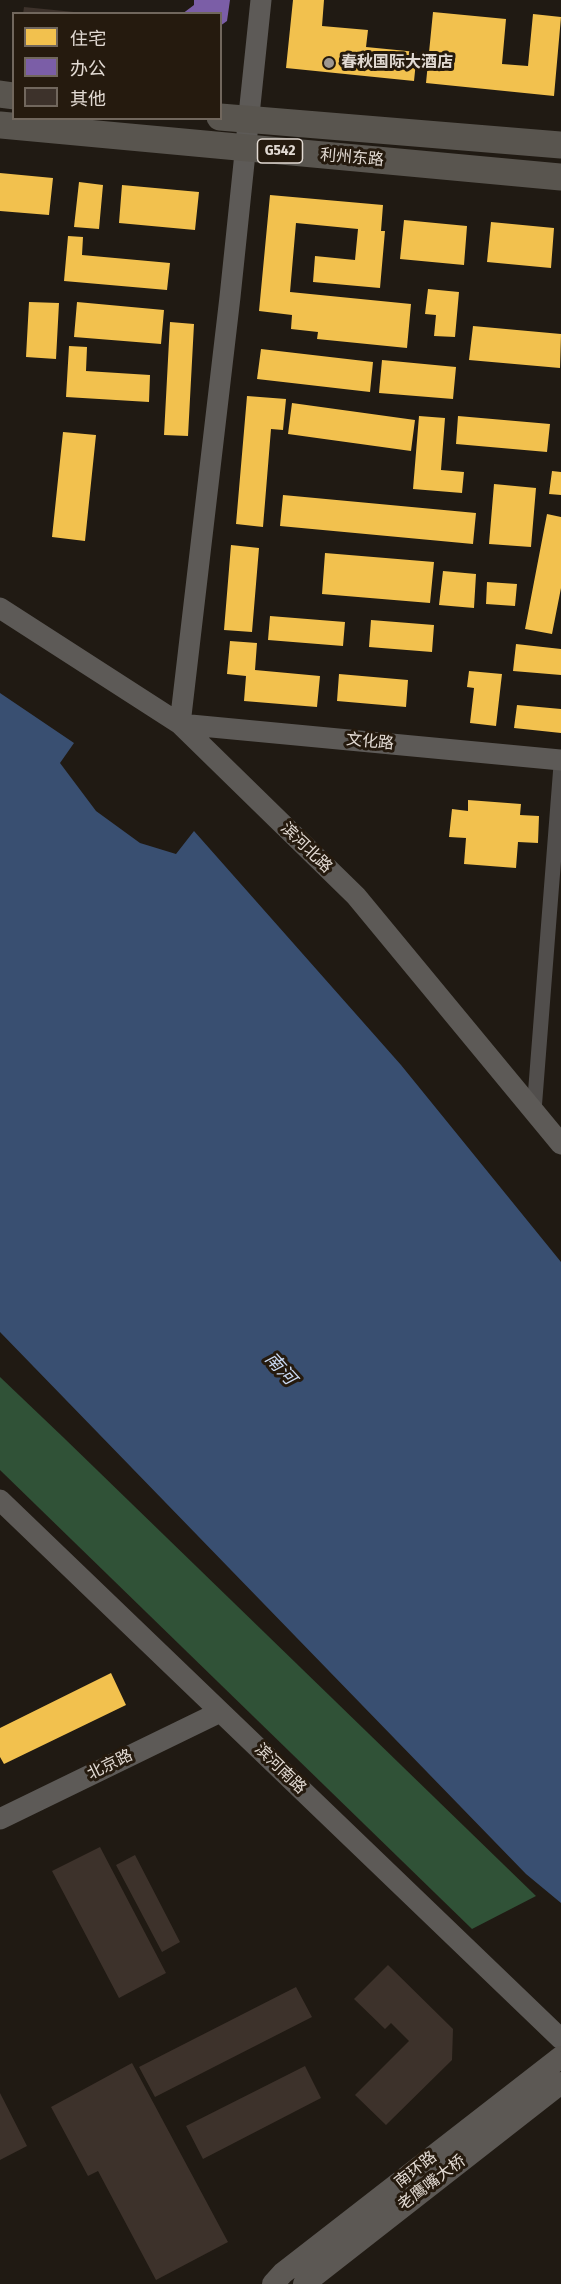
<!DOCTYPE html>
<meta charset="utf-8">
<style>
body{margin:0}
#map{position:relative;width:561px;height:2284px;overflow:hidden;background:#201a13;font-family:"Fira Sans Condensed","Noto Sans SC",sans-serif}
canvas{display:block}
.legend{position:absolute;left:12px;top:12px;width:210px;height:108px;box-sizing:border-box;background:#251a0e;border:2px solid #71675d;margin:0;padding:8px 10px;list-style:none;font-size:18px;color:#e2dad3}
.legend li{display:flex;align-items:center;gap:12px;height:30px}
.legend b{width:30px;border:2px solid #71675d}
</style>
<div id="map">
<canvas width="561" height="2284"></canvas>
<ul class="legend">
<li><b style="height:16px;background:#f2c14e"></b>住宅</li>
<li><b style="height:16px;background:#7b5ea7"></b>办公</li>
<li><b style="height:16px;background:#3d322b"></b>其他</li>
</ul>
</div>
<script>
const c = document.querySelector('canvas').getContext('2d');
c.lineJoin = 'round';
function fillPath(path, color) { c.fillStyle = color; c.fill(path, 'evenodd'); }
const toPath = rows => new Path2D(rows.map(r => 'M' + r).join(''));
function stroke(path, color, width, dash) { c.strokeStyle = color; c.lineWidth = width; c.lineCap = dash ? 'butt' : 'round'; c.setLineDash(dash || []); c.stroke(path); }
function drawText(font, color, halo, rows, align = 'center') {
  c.font = font + ' "Fira Sans Condensed","Noto Sans SC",sans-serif'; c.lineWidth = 6; c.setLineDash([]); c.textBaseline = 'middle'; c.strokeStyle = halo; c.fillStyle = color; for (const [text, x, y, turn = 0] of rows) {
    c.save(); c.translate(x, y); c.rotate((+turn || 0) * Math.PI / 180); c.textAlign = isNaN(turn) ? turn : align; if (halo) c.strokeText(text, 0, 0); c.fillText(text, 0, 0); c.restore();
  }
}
fillPath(toPath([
 [0,1377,64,1438,536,1896,472,1929,0,1470]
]), '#305237');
fillPath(toPath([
 [0,693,74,743,60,763,96,811,140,843,176,854,194,831,401,1065,561,1262,561,1903,526,1874,0,1332]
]), '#394f71');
fillPath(toPath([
 [293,0,324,0,322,26,368,30,366,47,417,52,414,81,286,68],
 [433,12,506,19,502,64,528,66,533,14,561,17,554,96,426,83],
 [0,173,53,178,49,215,0,211],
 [79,182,103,185,99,229,74,227],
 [122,185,199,192,195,230,119,223],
 [270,195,383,205,381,231,385,231,380,288,313,282,315,256,355,260,358,229,296,223,290,292,411,304,407,348,317,339,318,332,291,329,292,315,259,311],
 [404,220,467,226,464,265,400,259],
 [491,222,554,228,551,268,487,262],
 [68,236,83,237,82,255,170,263,167,290,64,281],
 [428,289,459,292,455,337,434,336,436,315,425,314],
 [29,302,59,303,56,359,26,357],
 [77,302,164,310,161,344,74,337],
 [170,322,194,324,188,436,164,435],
 [473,326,561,334,560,368,469,360],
 [69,346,87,347,86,371,150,375,149,402,66,397],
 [261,349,373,362,370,392,257,379],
 [382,360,456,367,453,399,379,393],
 [247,396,286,399,283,430,271,429,263,527,236,524],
 [292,403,415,420,411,451,288,434],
 [419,416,445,418,441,470,464,472,462,493,413,489],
 [458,416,550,424,547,452,456,444],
 [63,432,96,435,85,541,52,537],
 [552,471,561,472,561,495,549,494],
 [494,484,536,488,531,547,489,544],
 [283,495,476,513,473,544,280,526],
 [547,514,561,517,561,588,552,634,525,629],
 [231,545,259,548,252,632,224,630],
 [325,553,434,562,430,603,322,594],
 [443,571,476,574,474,608,439,605],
 [487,582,517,584,515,606,486,604],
 [270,616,345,622,343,646,268,640],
 [371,620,434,625,432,652,369,647],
 [230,641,257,643,255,670,320,676,317,707,244,701,246,676,227,674],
 [516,644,561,649,561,675,513,671],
 [469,671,502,674,496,726,470,723,474,688,467,687],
 [339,674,408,680,406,707,337,701],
 [517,705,561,709,561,733,514,728],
 [468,800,521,804,520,815,539,816,538,843,518,842,516,868,464,864,466,838,449,837,452,809,468,811],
 [111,1673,126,1705,4,1764,0,1757,0,1728]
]), '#f2c14e');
fillPath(toPath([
 [194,0,230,0,227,21,220,26,220,14,182,14,194,5]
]), '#7b5ea7');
fillPath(toPath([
 [24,7,74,12,74,14,23,14],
 [100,1847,166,1973,119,1998,52,1871],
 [135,1855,180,1942,162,1952,116,1865],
 [388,1965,453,2029,452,2060,386,2125,355,2095,409,2041,391,2023,385,2029,354,1999],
 [296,1987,312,2017,155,2097,139,2067],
 [132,2063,228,2242,156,2280,98,2171,88,2176,51,2107],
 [305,2066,321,2098,203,2159,186,2126],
 [0,2093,27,2146,0,2160]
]), '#3d322b');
stroke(toPath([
 [534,1111,561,765]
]), '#514e4c', 15);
stroke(toPath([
 [261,0,230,297,180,724,561,760],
 [0,608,180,724,356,896,561,1144],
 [0,1500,561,2039],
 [0,1819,220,1712]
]), '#5d5a57', 21);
stroke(toPath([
 [273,2284,283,2273,561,2057],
 [304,2284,561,2083]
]), '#5c5854', 22);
stroke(toPath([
 [0,94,14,96],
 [220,117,561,145],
 [0,125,561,177]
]), '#59554f', 27);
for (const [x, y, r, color] of [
 [329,63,6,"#9e9790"]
]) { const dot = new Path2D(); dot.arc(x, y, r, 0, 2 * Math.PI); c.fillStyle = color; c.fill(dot); stroke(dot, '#251a0e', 2); }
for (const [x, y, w] of [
 [280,151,45]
]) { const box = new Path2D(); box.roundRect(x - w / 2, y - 12, w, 24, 4.5); c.fillStyle = '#251a0e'; c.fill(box); stroke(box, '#e2dad3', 1.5); }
drawText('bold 15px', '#e2dad3', null, [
 ["G542",280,151]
]);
drawText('bold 16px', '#e2dad3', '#251a0e', [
 ["春秋国际大酒店",341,63]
], 'left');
drawText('16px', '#e2dad3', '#251a0e', [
 ["利州东路",352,158,5],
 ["文化路",370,742,5],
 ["滨河北路",306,848,44],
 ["北京路",110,1765,-26],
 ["滨河南路",280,1769,44],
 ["南环路",416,2170,-38],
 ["老鹰嘴大桥",432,2183,-37]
]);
drawText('italic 18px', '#cbdbf5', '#251a0e', [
 ["南河",280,1369,48]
]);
</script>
